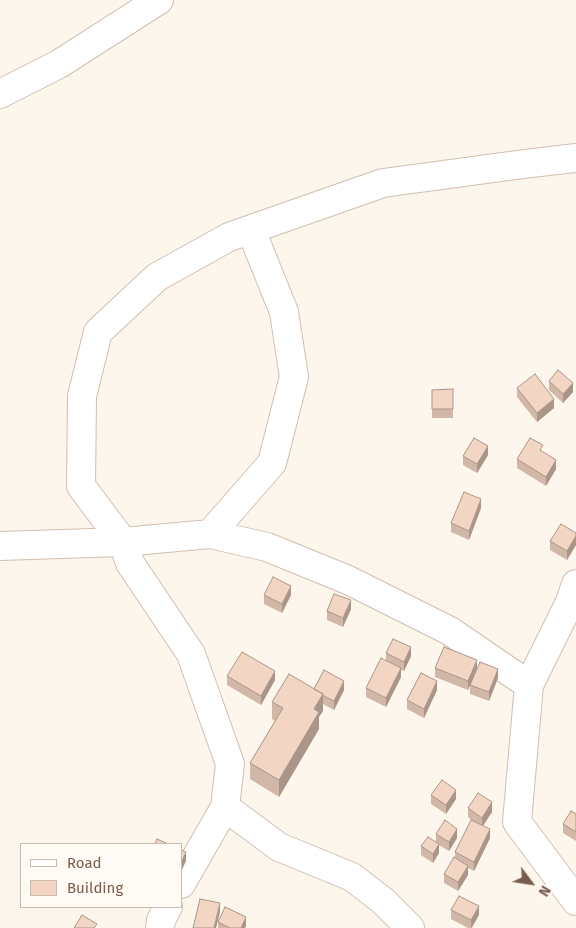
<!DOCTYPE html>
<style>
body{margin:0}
#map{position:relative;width:576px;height:928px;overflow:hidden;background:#fdf6ec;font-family:"Fira Sans",sans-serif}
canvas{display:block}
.legend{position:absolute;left:20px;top:843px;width:162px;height:65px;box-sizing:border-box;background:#fffaf3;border:1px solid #cabbb1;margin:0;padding:6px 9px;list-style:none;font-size:15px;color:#7a5c4d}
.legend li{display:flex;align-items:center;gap:10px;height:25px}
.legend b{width:25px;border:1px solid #cabbb1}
.north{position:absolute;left:506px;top:858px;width:50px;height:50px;-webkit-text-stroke:4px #fffaf3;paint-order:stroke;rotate:121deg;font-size:14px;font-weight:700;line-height:20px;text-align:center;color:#7a5c4d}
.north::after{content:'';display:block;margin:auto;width:18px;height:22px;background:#7a5c4d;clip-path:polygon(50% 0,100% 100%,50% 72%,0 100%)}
</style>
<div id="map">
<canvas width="576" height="928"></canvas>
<ul class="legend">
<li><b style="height:6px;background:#fff"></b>Road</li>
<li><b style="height:14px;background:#f3d5c3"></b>Building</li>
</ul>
<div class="north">N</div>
</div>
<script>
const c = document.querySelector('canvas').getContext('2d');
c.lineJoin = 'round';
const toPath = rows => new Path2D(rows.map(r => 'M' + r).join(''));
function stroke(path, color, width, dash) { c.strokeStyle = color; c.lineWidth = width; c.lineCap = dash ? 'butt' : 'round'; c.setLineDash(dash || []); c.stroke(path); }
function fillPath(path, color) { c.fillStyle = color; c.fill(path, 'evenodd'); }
const minor = toPath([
 [0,94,59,64,159,0],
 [210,534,267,547,348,580,450,631,529,685],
 [0,546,123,542,210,534,272,463,294,377,284,312,251,230],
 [576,584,570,602,529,685,517,822,576,901],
 [225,807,279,847,352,877,383,901,410,928],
 [181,884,225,807,230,764,191,654,130,563,123,542,81,486,82,396,98,332,157,277,229,237,383,183,524,164,576,158],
 [160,928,161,920,168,907]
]);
stroke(minor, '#d1beb0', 30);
stroke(minor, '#fff', 28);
fillPath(toPath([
 [549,381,573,392,563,403,549,390],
 [517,388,554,408,537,422,517,397],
 [453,389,453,418,432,418,432,390],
 [488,455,477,473,463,465,463,456],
 [517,459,556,469,546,486,517,468],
 [481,508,469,540,451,532,451,523],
 [576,533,576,545,567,560,550,550,550,541],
 [264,595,291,595,282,613,264,604],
 [351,609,343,627,327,620,327,611],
 [386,653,411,656,404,671,401,670,401,677,386,707,366,697,366,688,386,661],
 [435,668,477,669,468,690,435,677],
 [227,676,275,680,261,705,227,685],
 [498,678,489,701,470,694,470,685],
 [314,689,344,690,334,710,323,704,323,711,319,717,319,729,279,797,250,779,250,763,275,721,272,719,272,702],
 [437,690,424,718,407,709,407,700],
 [431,795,456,799,446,814,431,804],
 [468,808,492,812,483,826,490,838,474,871,468,868,468,875,458,891,444,883,444,874,455,858,455,852,473,821,468,817],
 [576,814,576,841,563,833,563,824],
 [436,834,457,838,449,851,439,845,439,853,433,863,421,855,421,846,436,842],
 [451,910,479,915,472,928,468,928,451,919],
 [218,922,246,926,245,928,218,928]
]), '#d1b7a8');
fillPath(toPath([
 [573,383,573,392,563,403,563,394],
 [554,399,554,408,537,422,537,413],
 [488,446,488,455,477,473,477,464],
 [556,460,556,469,546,486,546,477],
 [481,499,481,508,469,540,469,531],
 [576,536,576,545,567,560,567,551],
 [291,586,291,595,282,613,282,604],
 [351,600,351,609,343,627,343,618],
 [411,647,411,656,404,671,404,662],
 [477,660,477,669,468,690,468,681],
 [401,668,401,677,386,707,386,698],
 [498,669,498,678,489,701,489,692],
 [275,671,275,680,261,705,261,696],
 [344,681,344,690,334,710,334,701],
 [437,681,437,690,424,718,424,709],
 [323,694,323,711,319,717,319,729,279,797,279,780,314,709],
 [456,790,456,799,446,814,446,805],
 [492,802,492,812,482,827,482,818],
 [457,829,457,838,449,851,449,842],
 [490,829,490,838,474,871,474,862],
 [439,844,439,853,433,863,433,854],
 [186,852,186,861,181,872,181,863],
 [468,866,468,875,458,891,458,882],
 [220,903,220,912,216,928,214,928],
 [479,906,479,915,471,928,471,920],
 [246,917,246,926,245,928,241,928]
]), '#aa9588');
const building = toPath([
 [558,370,573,383,563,394,549,381,558,370],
 [535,374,554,399,537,413,517,388,535,374],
 [453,389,453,409,432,409,432,390,453,389],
 [474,438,488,446,477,464,463,456,474,438],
 [530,438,543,445,540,450,556,460,546,477,517,459,530,438],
 [464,492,481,499,469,531,451,523,464,492],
 [561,524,576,533,576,536,567,551,550,541,561,524],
 [273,577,291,586,282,604,264,595,273,577],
 [334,594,351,600,343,618,327,611,334,594],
 [393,639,411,647,404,662,386,653,393,639],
 [444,647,477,660,468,681,435,668,444,647],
 [242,652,275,671,261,696,227,676,242,652],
 [381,658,401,668,386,698,366,688,381,658],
 [480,662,498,669,489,692,470,685,480,662],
 [324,670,344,681,334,701,322,695,323,694,314,689,324,670],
 [421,673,437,681,424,709,407,700,421,673],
 [289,674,323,694,314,709,319,712,279,780,250,763,283,708,272,702,289,674],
 [442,780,456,790,446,805,431,795,442,780],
 [478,793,492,802,482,818,468,808,478,793],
 [571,811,576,814,576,832,563,824,571,811],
 [445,820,457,829,449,842,436,834,445,820],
 [471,820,490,829,474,862,455,852,471,820],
 [428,837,439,844,433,854,421,846,428,837],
 [157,839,168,844,155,844,157,839],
 [181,850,186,852,181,863,181,850],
 [454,857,468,866,458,882,444,874,454,857],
 [459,896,479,906,471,920,451,910,459,896],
 [200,899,220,903,214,928,193,928,200,899],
 [225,907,246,917,241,928,230,928,218,922,225,907],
 [82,915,97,924,94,928,74,928,82,915]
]);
fillPath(building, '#f3d5c3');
stroke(building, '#aa9588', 1);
</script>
